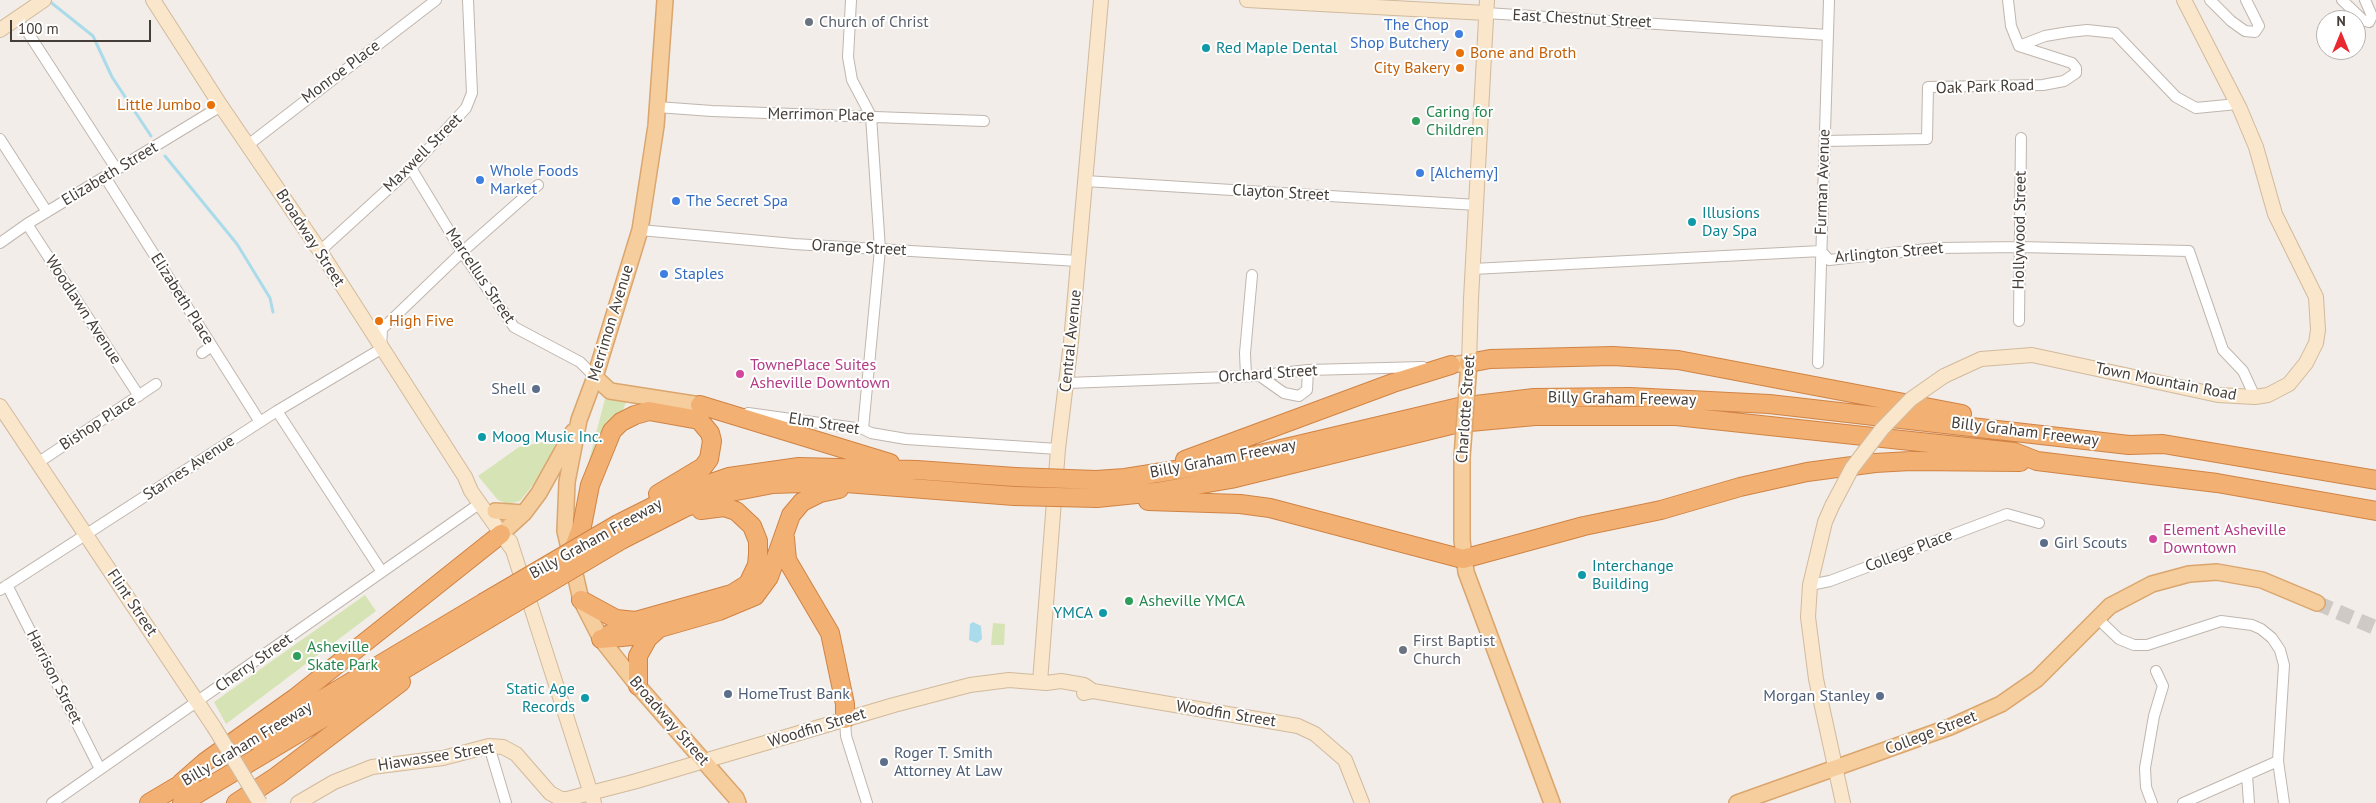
<!DOCTYPE html>
<style>
body{margin:0}
#map{position:relative;width:2376px;height:803px;overflow:hidden;background:#f2ede8;font-family:"PT Sans",sans-serif}
canvas{display:block}
.north{position:absolute;left:2316px;top:10px;width:50px;height:50px;box-sizing:border-box;background:#fff;border:1px solid #b5b1af;border-radius:50%;rotate:0deg;font-size:14px;font-weight:700;line-height:20px;text-align:center;color:#453d37}
.north::after{content:'';display:block;margin:auto;width:18px;height:22px;background:#e8292f;clip-path:polygon(50% 0,100% 100%,50% 72%,0 100%)}
.scale{position:absolute;left:10px;top:20px;width:141px;height:22px;box-sizing:border-box;border:2px solid #453d37;border-top:0;padding-left:6px;font-size:15px;line-height:18px;white-space:nowrap;color:#453d37;-webkit-text-stroke:4px #fff;paint-order:stroke}
</style>
<div id="map">
<canvas width="2376" height="803"></canvas>
<div class="north">N</div>
<div class="scale">100 m</div>
</div>
<script>
const c = document.querySelector('canvas').getContext('2d');
c.lineJoin = 'round';
function fillPath(path, color) { c.fillStyle = color; c.fill(path, 'evenodd'); }
const toPath = rows => new Path2D(rows.map(r => 'M' + r).join(''));
function stroke(path, color, width, dash) { c.strokeStyle = color; c.lineWidth = width; c.lineCap = dash ? 'butt' : 'round'; c.setLineDash(dash || []); c.stroke(path); }
function drawText(font, color, halo, rows, align = 'center') {
  c.font = font + ' "PT Sans",sans-serif'; c.lineWidth = 4; c.setLineDash([]); c.textBaseline = 'middle'; c.strokeStyle = halo; c.fillStyle = color; for (const [text, x, y, turn = 0] of rows) {
    c.save(); c.translate(x, y); c.rotate((+turn || 0) * Math.PI / 180); c.textAlign = isNaN(turn) ? turn : align; if (halo) c.strokeText(text, 0, 0); c.fillText(text, 0, 0); c.restore();
  }
}
fillPath(toPath([
 [606,395,627,400,622,412,605,429,585,476],
 [558,439,544,471,520,501,508,504,498,500,478,476,519,447],
 [365,595,376,611,226,724,214,702],
 [993,623,1005,624,1004,645,991,645]
]), '#d6e3b4');
fillPath(toPath([
 [973,622,981,626,982,639,977,643,969,640,970,624]
]), '#a9dbea');
stroke(toPath([
 [48,0,93,36,112,77,151,136],
 [165,156,237,244,270,298,273,312]
]), '#a9dbea', 3);
stroke(toPath([
 [2317,603,2376,628]
]), '#cfcac5', 15, [15, 8]);
const street = toPath([
 [851,0,848,57,852,80,871,116,880,249,863,429],
 [2210,0,2231,21,2245,31,2255,32,2259,26,2246,0],
 [2342,0,2363,20,2369,22,2372,16,2365,0],
 [1486,13,1828,35],
 [25,28,117,170],
 [2019,46,2045,36,2069,32,2087,30,2115,33,2176,97,2196,108,2237,104],
 [657,107,712,111,984,121],
 [0,139,47,212],
 [1825,141,1927,139,1928,87,2043,85,2064,81,2076,73,2076,68,2072,63,2019,46,2011,26,2008,0],
 [248,145,436,0],
 [411,168,462,252,514,327,580,362,595,377],
 [105,177,260,422],
 [1085,181,1477,205],
 [27,224,139,396],
 [640,230,794,244,1078,261],
 [0,243,27,224,221,106],
 [320,251,411,168,466,108,472,93,468,0],
 [1473,269,1821,251,1829,260,1937,248,2020,247,2189,251,2223,350,2243,371,2255,397],
 [2019,321,2021,138],
 [202,353,212,346],
 [1818,363,1829,0],
 [1246,376,1245,353,1252,275],
 [1260,376,1284,393,1299,396,1307,390,1308,370],
 [1067,383,1254,376,1308,370,1423,367],
 [277,411,382,572],
 [748,413,863,429,871,433,906,439,1058,449],
 [39,462,156,384],
 [7,585,100,769],
 [1810,585,1830,581,2007,514,2039,523],
 [0,590,277,411,381,349,382,329,462,252,538,185],
 [2097,618,2119,639,2134,645,2147,645,2221,621,2252,625,2261,629,2272,638,2280,650,2284,665,2278,761,2284,803],
 [845,719,846,736,867,803],
 [489,746,506,803],
 [2247,775,2249,803],
 [52,803,479,504],
 [2152,803,2146,787,2145,768,2154,716,2163,686,2156,671],
 [2183,803,2278,761]
]);
const secondary = toPath([
 [153,0,221,106,320,251,465,477,471,491,512,549],
 [1247,0,1486,13],
 [0,30,44,0],
 [1469,363,1471,299,1487,0],
 [1944,376,1981,359,2032,355,2218,395,2255,397,2268,395,2289,384,2306,363,2316,343,2318,330,2316,297,2275,214,2256,147,2240,109,2184,0],
 [0,406,214,727],
 [1832,506,1825,522,1810,585,1808,617,1816,679,1843,803],
 [510,541,594,803],
 [1040,682,1058,449,1071,342,1101,0],
 [1084,693,1093,691,1298,726,1315,734,1345,760,1362,803],
 [298,803,334,782,372,767,443,758,489,746,503,747,516,754,550,793,561,799,567,799,633,782,894,705,970,685,1009,680,1046,683,1061,681,1084,685,1093,691]
]);
const primary = toPath([
 [665,0,656,126,640,230,595,377,579,420,567,482,565,531,581,600,601,639,638,686,736,798,738,803],
 [1458,364,1469,363,1467,390],
 [595,377,610,391,700,405],
 [1462,457,1462,540,1466,572,1552,803],
 [495,511,524,513],
 [501,534,524,513,539,493,573,432],
 [1737,803,1950,727,2001,704,2037,679,2110,606,2152,584,2189,574,2217,572,2262,580,2317,603]
]);
const highway = toPath([
 [1469,363,1490,359,1613,356,1678,360,1962,414],
 [700,405,890,463],
 [1185,460,1393,383,1451,365],
 [1096,480,1125,478,1226,462,1459,407,1534,398,1630,397,1769,404,2129,445,2163,444,2376,480],
 [1097,498,1156,492,1231,479,1459,423,1535,416,1676,416,2014,452,2037,461,2217,483,2376,511],
 [1148,501,1240,504,1270,508,1463,559,1584,526,1661,510,1740,487,1807,472,1875,463,1911,461,2020,462],
 [618,524,676,495,729,477,799,467,917,470,1015,477],
 [785,538,787,560,830,633,845,704,845,719],
 [623,539,686,507,726,493,773,484,833,482,1014,496],
 [570,558,582,526,590,485,612,431,621,422,635,415,649,411,699,420,710,433,712,441,709,459,703,467,658,494],
 [581,600,616,619,636,621],
 [608,635,636,621,732,594,748,584,757,565,758,554,758,541,752,526,736,511,724,507,701,510],
 [601,639,632,636,719,611,755,596,769,577,791,515,802,502,820,493,839,489],
 [638,686,638,656,648,638,658,629],
 [254,740,483,603],
 [181,783,205,762,295,698,501,534],
 [149,803,191,778],
 [182,803,488,619],
 [236,803,277,776,401,682]
]);
stroke(street, '#c0b6ae', 12);
stroke(secondary, '#d1ba9d', 16);
stroke(primary, '#daa66e', 18);
stroke(highway, '#d08344', 20);
stroke(street, '#fff', 10);
stroke(secondary, '#fae6ca', 14);
stroke(primary, '#f6cd9d', 15);
stroke(highway, '#f2b173', 18);
const secondaryBridge = toPath([
 [1832,506,1852,468,1882,429,1911,399,1944,376],
 [214,727,260,803]
]);
const primaryBridge = toPath([
 [1462,457,1467,390]
]);
const highwayBridge = toPath([
 [1015,477,1096,480],
 [1014,496,1097,498],
 [483,603,618,524],
 [488,619,623,539]
]);
stroke(secondaryBridge, '#d1ba9d', 16, []);
stroke(primaryBridge, '#daa66e', 18, []);
stroke(highwayBridge, '#d08344', 20, []);
stroke(secondaryBridge, '#fae6ca', 14);
stroke(primaryBridge, '#f6cd9d', 15);
stroke(highwayBridge, '#f2b173', 18);
for (const [x, y, r, color] of [
 [809,22,5,"#6b7280"],
 [1459,34,5,"#3f7fe0"],
 [1206,48,5,"#0f9aa8"],
 [1460,53,5,"#e8710a"],
 [1460,68,5,"#e8710a"],
 [211,105,5,"#e8710a"],
 [1416,121,5,"#2e9e5b"],
 [1420,173,5,"#3f7fe0"],
 [480,180,5,"#3f7fe0"],
 [676,201,5,"#3f7fe0"],
 [1692,222,5,"#0f9aa8"],
 [664,274,5,"#3f7fe0"],
 [379,321,5,"#e8710a"],
 [740,374,5,"#d1479c"],
 [536,389,5,"#5c6f8a"],
 [482,437,5,"#0f9aa8"],
 [2153,539,5,"#d1479c"],
 [2044,543,5,"#5c6f8a"],
 [1582,575,5,"#0f9aa8"],
 [1129,601,5,"#2e9e5b"],
 [1103,613,5,"#0f9aa8"],
 [1403,650,5,"#6b7280"],
 [297,656,5,"#2e9e5b"],
 [728,694,5,"#5c6f8a"],
 [1880,696,5,"#5c6f8a"],
 [585,698,5,"#0f9aa8"],
 [884,762,5,"#5c6f8a"]
]) { const dot = new Path2D(); dot.arc(x, y, r, 0, 2 * Math.PI); c.fillStyle = color; c.fill(dot); stroke(dot, '#fff', 2); }
drawText('16px', '#453d37', '#fff', [
 ["East Chestnut Street",1582,19,3],
 ["Monroe Place",341,72,-37],
 ["Oak Park Road",1985,87,-2],
 ["Merrimon Place",821,115,1],
 ["Maxwell Street",423,153,-45],
 ["Elizabeth Street",110,174,-31],
 ["Furman Avenue",1823,182,-88],
 ["Clayton Street",1281,193,3],
 ["Hollywood Street",2020,230,-89],
 ["Broadway Street",310,238,57],
 ["Orange Street",859,248,3],
 ["Arlington Street",1889,253,-5],
 ["Marcellus Street",480,276,56],
 ["Elizabeth Place",182,299,58],
 ["Woodlawn Avenue",83,310,57],
 ["Merrimon Avenue",611,323,-73],
 ["Central Avenue",1071,341,-84],
 ["Orchard Street",1268,374,-4],
 ["Town Mountain Road",2166,382,11],
 ["Billy Graham Freeway",1622,399,1],
 ["Charlotte Street",1466,409,-86],
 ["Bishop Place",98,423,-33],
 ["Elm Street",824,424,9],
 ["Billy Graham Freeway",2025,432,7],
 ["Billy Graham Freeway",1223,459,-11],
 ["Starnes Avenue",189,468,-33],
 ["Billy Graham Freeway",596,539,-29],
 ["College Place",1909,551,-21],
 ["Flint Street",132,603,56],
 ["Cherry Street",254,663,-35],
 ["Harrison Street",54,677,63],
 ["Woodfin Street",1226,714,9],
 ["Broadway Street",669,721,49],
 ["Woodfin Street",817,728,-17],
 ["College Street",1931,733,-21],
 ["Billy Graham Freeway",247,744,-31],
 ["Hiawassee Street",436,757,-9]
]);
drawText('16px', '#5b616d', '#fff', [
 ["Church of Christ",819,22],
 ["First Baptist",1413,641],
 ["Church",1413,659]
], 'left');
drawText('16px', '#366cbe', '#fff', [
 ["The Chop",1449,25,"right"],
 ["Shop Butchery",1449,43,"right"],
 ["Whole Foods",490,171],
 ["Market",490,189],
 ["[Alchemy]",1430,173],
 ["The Secret Spa",686,201],
 ["Staples",674,274]
], 'left');
drawText('16px', '#0d838f', '#fff', [
 ["Red Maple Dental",1216,48],
 ["Illusions",1702,213],
 ["Day Spa",1702,231],
 ["Moog Music Inc.",492,437],
 ["Interchange",1592,566],
 ["Building",1592,584],
 ["YMCA",1093,613,"right"],
 ["Static Age",575,689,"right"],
 ["Records",575,707,"right"]
], 'left');
drawText('16px', '#c56008', '#fff', [
 ["Bone and Broth",1470,53],
 ["City Bakery",1450,68,"right"],
 ["Little Jumbo",201,105,"right"],
 ["High Five",389,321]
], 'left');
drawText('16px', '#27864d', '#fff', [
 ["Caring for",1426,112],
 ["Children",1426,130],
 ["Asheville YMCA",1139,601],
 ["Asheville",307,647],
 ["Skate Park",307,665]
], 'left');
drawText('16px', '#b23c85', '#fff', [
 ["TownePlace Suites",750,365],
 ["Asheville Downtown",750,383],
 ["Element Asheville",2163,530],
 ["Downtown",2163,548]
], 'left');
drawText('16px', '#4e5e75', '#fff', [
 ["Shell",526,389,"right"],
 ["Girl Scouts",2054,543],
 ["HomeTrust Bank",738,694],
 ["Morgan Stanley",1870,696,"right"],
 ["Roger T. Smith",894,753],
 ["Attorney At Law",894,771]
], 'left');
</script>
